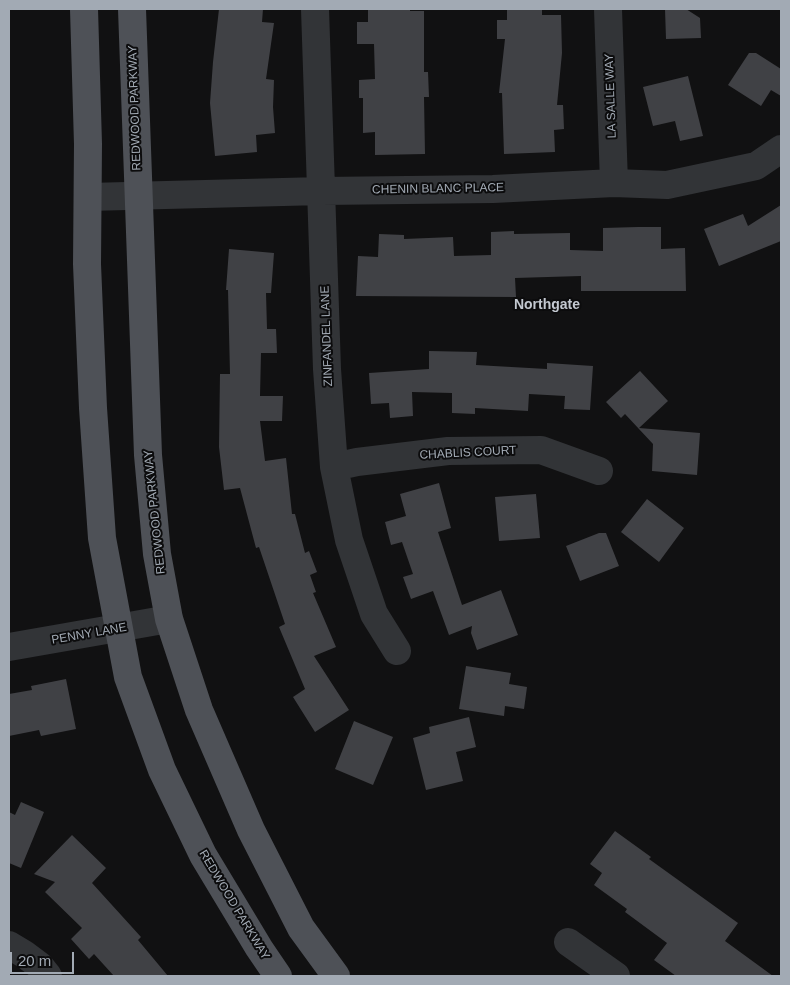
<!DOCTYPE html>
<style>
body{margin:0}
#map{position:relative;width:790px;height:985px;overflow:hidden;background:#111112;font-family:Arial,sans-serif}
canvas{display:block}
.frame{position:absolute;inset:0;border:10px solid #a2aab4;pointer-events:none}
.scale{position:absolute;left:10px;top:952px;width:64px;height:22px;box-sizing:border-box;border:2px solid #a2aab4;border-top:0;padding-left:6px;font-size:15px;line-height:18px;white-space:nowrap;color:#a2aab4;-webkit-text-stroke:4px #0c0c0d;paint-order:stroke}
</style>
<div id="map">
<canvas width="790" height="985"></canvas>
<div class="frame"></div>
<div class="scale">20 m</div>
</div>
<script>
const c = document.querySelector('canvas').getContext('2d');
c.lineJoin = 'round';
function fillPath(path, color) { c.fillStyle = color; c.fill(path, 'evenodd'); }
const toPath = rows => new Path2D(rows.map(r => 'M' + r).join(''));
function stroke(path, color, width, dash) { c.strokeStyle = color; c.lineWidth = width; c.lineCap = dash ? 'butt' : 'round'; c.setLineDash(dash || []); c.stroke(path); }
function drawText(font, color, halo, rows, align = 'center') {
  c.font = font + ' Arial,sans-serif'; c.lineWidth = 4; c.setLineDash([]); c.textBaseline = 'middle'; c.strokeStyle = halo; c.fillStyle = color; for (const [text, x, y, turn = 0] of rows) {
    c.save(); c.translate(x, y); c.rotate((+turn || 0) * Math.PI / 180); c.textAlign = isNaN(turn) ? turn : align; if (halo) c.strokeText(text, 0, 0); c.fillText(text, 0, 0); c.restore();
  }
}
fillPath(toPath([
 [219,9,263,9,262,22,274,23,266,79,274,80,273,107,275,133,256,135,257,152,215,156,210,103,213,62],
 [368,9,410,9,410,11,424,11,424,72,428,72,429,97,424,97,425,154,375,155,375,132,363,133,363,98,359,98,359,80,375,79,374,44,357,44,357,22,368,22],
 [507,9,542,9,542,15,561,15,562,53,557,105,563,105,564,129,554,130,555,152,504,154,502,93,499,93,505,39,497,39,497,20,507,20],
 [665,9,686,9,700,18,701,38,666,39],
 [749,53,756,53,781,69,781,96,771,90,761,106,728,85],
 [688,76,703,136,680,141,675,121,653,126,643,87],
 [781,205,781,241,719,266,704,229,743,214,748,226],
 [638,227,661,227,661,249,685,248,686,291,581,291,581,276,515,278,516,297,356,296,358,256,378,257,379,234,404,235,404,239,453,237,454,256,491,255,491,232,514,231,514,234,570,233,570,250,603,251,603,228],
 [229,249,274,253,271,293,266,293,267,329,276,329,277,353,261,353,260,396,283,396,282,421,260,421,265,461,286,458,292,514,295,514,305,553,309,551,317,572,310,575,316,592,313,593,336,647,314,656,349,710,315,732,293,697,305,689,279,627,285,624,259,547,256,548,240,488,224,490,219,447,220,374,230,374,228,290,226,290],
 [429,351,477,352,476,365,547,369,547,363,593,366,590,410,564,409,565,396,529,394,528,411,475,408,475,414,452,413,452,393,412,392,413,416,390,418,389,403,371,404,369,373,429,369],
 [640,371,668,401,639,428,700,433,697,475,652,471,653,444,625,414,621,418,606,402],
 [439,483,451,528,438,532,462,605,501,590,518,635,477,650,471,633,472,626,449,635,433,591,411,599,403,577,413,574,402,542,391,545,385,522,406,516,400,494],
 [536,494,540,538,499,541,495,497],
 [647,499,684,528,659,562,621,532],
 [599,533,606,533,619,566,580,581,566,546],
 [466,666,511,673,509,684,527,687,524,709,505,706,504,716,459,709],
 [66,679,76,729,41,736,39,730,9,736,9,694,32,690,31,686],
 [469,717,476,747,456,752,463,781,426,790,413,738,430,733,429,727],
 [354,721,393,737,373,785,335,769],
 [21,802,44,812,21,868,9,863,9,812,15,815],
 [615,831,651,857,649,859,738,923,725,941,773,976,676,976,654,960,667,943,625,912,627,909,594,885,602,873,590,864],
 [72,835,106,868,92,883,141,937,138,940,168,976,114,976,94,954,89,959,71,939,82,928,45,892,55,882,34,874]
]), '#404145');
stroke(toPath([
 [315,9,327,369,334,467,349,540,374,614,397,651],
 [608,9,614,183],
 [88,197,322,191,493,189,614,183,667,185,756,166,781,149],
 [334,467,357,462,448,451,541,450,599,471],
 [9,647,169,619],
 [568,942,616,976],
 [9,945,24,954,40,966,48,976]
]), '#323437', 28);
stroke(toPath([
 [84,9,88,144,87,264,93,408,102,538,128,677,162,770,203,855,259,948,278,976],
 [132,9,148,455,157,554,169,619,199,710,251,830,301,928,336,976]
]), '#4e5157', 28);
drawText('12px', '#a2aab4', '#0c0c0d', [
 ["LA SALLE WAY",611,96,-92],
 ["REDWOOD PARKWAY",135,108,-92],
 ["CHENIN BLANC PLACE",438,189,-1],
 ["ZINFANDEL LANE",327,336,-92],
 ["CHABLIS COURT",468,453,-3],
 ["REDWOOD PARKWAY",155,512,-96],
 ["PENNY LANE",89,634,-10],
 ["REDWOOD PARKWAY",234,905,59]
]);
drawText('bold 14px', '#c3c8d0', '#0c0c0d', [
 ["Northgate",547,305]
]);
</script>
